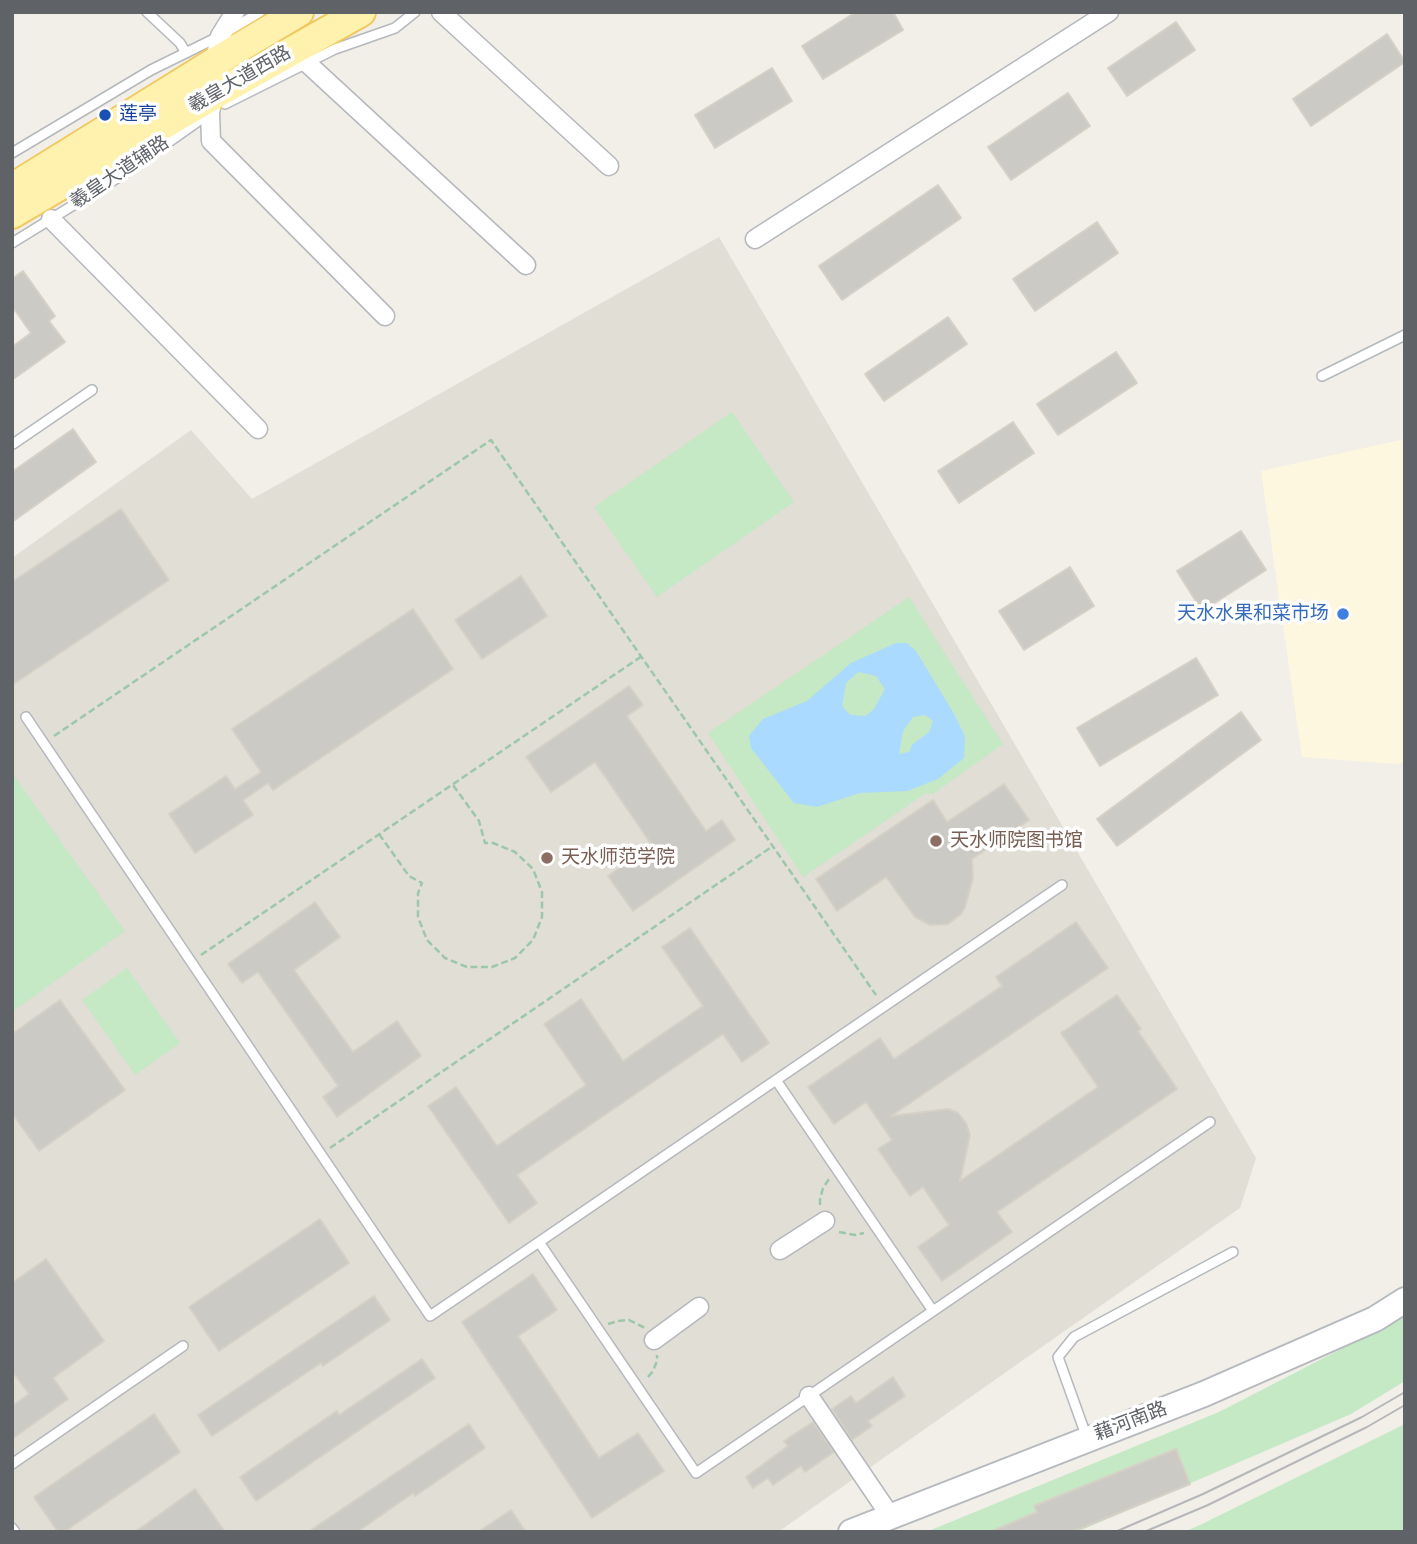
<!DOCTYPE html>
<meta charset="utf-8">
<style>
body{margin:0}
#map{position:relative;width:1417px;height:1544px;overflow:hidden;background:#f1efe8;font-family:"DejaVu Sans",sans-serif}
canvas{display:block}
.frame{position:absolute;inset:0;border:14px solid #5f6368;pointer-events:none}
</style>
<div id="map">
<canvas width="1417" height="1544"></canvas>
<div class="frame"></div>
</div>
<script>
const c = document.querySelector('canvas').getContext('2d');
c.lineJoin = 'round';
function fillPath(path, color) { c.fillStyle = color; c.fill(path, 'evenodd'); }
const toPath = rows => new Path2D(rows.map(r => 'M' + r).join(''));
function stroke(path, color, width, dash) { c.strokeStyle = color; c.lineWidth = width; c.lineCap = dash ? 'butt' : 'round'; c.setLineDash(dash || []); c.stroke(path); }
function drawText(font, color, halo, rows, align = 'center') {
  c.font = font + ' "DejaVu Sans","Noto Sans SC",sans-serif'; c.lineWidth = 7; c.setLineDash([]); c.textBaseline = 'middle'; c.strokeStyle = halo; c.fillStyle = color; for (const [text, x, y, turn = 0] of rows) {
    c.save(); c.translate(x, y); c.rotate((+turn || 0) * Math.PI / 180); c.textAlign = isNaN(turn) ? turn : align; if (halo) c.strokeText(text, 0, 0); c.fillText(text, 0, 0); c.restore();
  }
}
fillPath(toPath([
 [1405,439,1405,762,1396,764,1302,757,1261,471]
]), '#fef7e0');
fillPath(toPath([
 [719,237,1256,1158,1240,1208,778,1532,12,1532,12,558,191,430,252,499]
]), '#e1ded6');
fillPath(toPath([
 [732,412,794,502,657,597,594,507],
 [909,597,1003,744,933,794,926,793,803,877,708,733],
 [12,773,125,931,12,1012],
 [127,968,180,1043,135,1075,82,1000],
 [1405,1316,1405,1381,1351,1414,1077,1532,926,1532,1219,1412],
 [1405,1424,1405,1532,1184,1532,1200,1525]
]), '#c5e8c5');
fillPath(toPath([
 [896,643,907,643,916,651,954,714,965,736,964,758,938,779,907,791,860,793,817,807,794,803,751,748,749,736,763,719,807,701,851,663],
 [858,672,876,676,885,689,874,709,866,716,850,715,842,706,846,683],
 [925,715,933,721,929,732,912,745,909,752,899,754,903,731,913,717]
]), '#aadaff');
const building = toPath([
 [856,12,893,12,903,30,823,79,802,46,856,12],
 [1176,22,1195,50,1127,96,1108,68,1176,22],
 [1387,34,1405,62,1311,126,1293,99,1387,34],
 [772,68,792,101,715,148,695,115,772,68],
 [1068,93,1090,126,1011,180,988,147,1068,93],
 [938,185,961,218,842,300,819,266,938,185],
 [1097,222,1118,253,1035,311,1013,279,1097,222],
 [23,271,55,316,49,321,65,342,12,380,12,347,31,333,12,306,12,279,23,271],
 [948,317,967,344,884,401,865,374,948,317],
 [1116,352,1137,383,1058,435,1037,404,1116,352],
 [1013,422,1034,453,959,503,938,471,1013,422],
 [73,429,96,462,12,522,12,472,73,429],
 [121,509,169,580,12,685,12,582,121,509],
 [1241,531,1266,570,1202,611,1177,571,1241,531],
 [1070,567,1094,606,1024,650,999,611,1070,567],
 [521,576,547,616,482,659,455,620,521,576],
 [413,609,453,669,273,790,268,783,243,800,253,815,195,853,169,814,226,776,235,789,261,772,232,729,413,609],
 [1196,658,1218,695,1100,766,1077,728,1196,658],
 [629,686,643,705,627,716,706,831,722,820,735,840,633,911,608,876,652,845,595,762,551,792,526,757,629,686],
 [1241,712,1261,740,1117,846,1097,819,1241,712],
 [1004,784,1029,820,972,859,973,878,965,907,961,914,948,924,930,925,915,917,886,877,837,911,816,879,933,800,947,822,1004,784],
 [315,902,340,937,294,970,353,1052,397,1021,421,1056,337,1117,323,1097,338,1086,258,972,242,983,228,964,315,902],
 [1076,922,1108,968,891,1116,948,1109,958,1113,966,1123,970,1135,960,1181,1098,1087,1061,1033,1117,995,1141,1029,1138,1031,1177,1089,997,1212,1012,1232,942,1281,918,1247,949,1225,923,1187,910,1196,878,1149,892,1140,866,1102,834,1124,808,1087,880,1038,894,1059,1002,986,996,977,1076,922],
 [690,928,769,1043,742,1062,723,1034,517,1175,537,1203,509,1223,428,1106,456,1087,497,1146,586,1085,544,1024,581,999,623,1061,703,1006,662,947,690,928],
 [60,1000,125,1090,39,1151,12,1113,12,1034,60,1000],
 [320,1219,349,1263,219,1351,189,1307,320,1219],
 [46,1259,104,1341,53,1378,68,1399,12,1439,12,1406,29,1394,12,1371,12,1283,46,1259],
 [533,1274,557,1310,518,1336,599,1458,638,1433,664,1471,592,1518,462,1322,533,1274],
 [374,1296,390,1320,323,1366,321,1363,212,1436,198,1415,374,1296],
 [422,1359,435,1378,256,1501,240,1477,337,1411,339,1415,422,1359],
 [893,1377,905,1396,868,1421,872,1426,852,1440,832,1409,851,1396,856,1403,893,1377],
 [154,1414,180,1452,64,1532,58,1532,34,1497,154,1414],
 [813,1422,834,1452,805,1472,801,1466,773,1485,768,1478,753,1488,746,1477,788,1446,784,1441,813,1422],
 [469,1424,485,1448,415,1496,413,1493,357,1532,308,1532,469,1424],
 [1176,1449,1190,1484,1072,1532,990,1532,1037,1512,1034,1506,1176,1449],
 [195,1489,225,1532,135,1532,195,1489],
 [511,1510,526,1532,478,1532,511,1510]
]);
fillPath(building, '#cccac5');
stroke(building, '#d6d1c6', 2);
const lane = toPath([
 [147,12,180,43,186,53],
 [225,104,335,49,395,28,415,12],
 [12,153,151,70,220,36,260,12],
 [12,243,119,177,204,117],
 [1322,376,1405,335],
 [12,442,13,444,92,390],
 [26,717,430,1316,539,1242],
 [776,1080,1062,885],
 [933,1311,776,1080,539,1242,696,1473,809,1396,933,1311,1210,1122],
 [1087,1438,1058,1357,1074,1337,1233,1252],
 [12,1464,183,1346],
 [12,1528,15,1532]
]);
const street = toPath([
 [235,12,220,36,215,62,214,95,210,112,211,141,385,316],
 [441,12,609,166],
 [307,63,526,265],
 [51,219,258,429],
 [755,239,1109,12],
 [780,1250,825,1221],
 [654,1340,699,1307],
 [809,1396,891,1517]
]);
const secondary = toPath([
 [851,1532,1204,1394,1375,1319,1405,1300]
]);
const primary = toPath([
 [12,188,215,62,299,12],
 [12,214,214,95,361,12]
]);
stroke(lane, '#b5b8bc', 12);
stroke(street, '#b5b8bc', 21);
stroke(secondary, '#b6babf', 28);
stroke(primary, '#f2c960', 32);
stroke(toPath([
 [54,736,491,440,876,995],
 [379,834,409,876,422,883,418,893,418,917,427,940,445,958,467,967,492,967,515,958,533,940,542,917,542,892,533,869,515,852,493,843,485,843,479,821,453,785],
 [201,955,642,656],
 [330,1148,773,846],
 [820,1205,820,1199,823,1188,829,1179],
 [839,1232,855,1235,864,1233],
 [608,1324,618,1321,629,1320,645,1328],
 [648,1377,653,1371,657,1361,657,1355]
]), '#9cc7a9', 2.5, [7, 3.5]);
stroke(lane, '#fff', 9);
stroke(street, '#fff', 18);
stroke(secondary, '#fff', 24);
stroke(primary, '#fff2af', 28);
stroke(toPath([
 [1115,1532,1203,1494,1362,1417,1405,1392],
 [1144,1532,1208,1505,1367,1427,1405,1405]
]), '#b6b7b8', 2);
for (const [x, y, r, color] of [
 [105,115,7,"#1a4fb4"],
 [1343,614,7,"#3f7fe0"],
 [936,841,7,"#8d6e63"],
 [547,858,7,"#8d6e63"]
]) { const dot = new Path2D(); dot.arc(x, y, r, 0, 2 * Math.PI); c.fillStyle = color; c.fill(dot); stroke(dot, '#fff', 2.5); }
drawText('19px', '#5f6368', '#fff', [
 ["羲皇大道西路",240,80,-30],
 ["羲皇大道辅路",120,173,-34],
 ["藉河南路",1131,1422,-21]
]);
drawText('19px', '#164399', '#fff', [
 ["莲亭",119,115]
], 'left');
drawText('19px', '#366cbe', '#fff', [
 ["天水水果和菜市场",1329,614]
], 'right');
drawText('19px', '#785e54', '#fff', [
 ["天水师院图书馆",950,841],
 ["天水师范学院",561,858]
], 'left');
</script>
